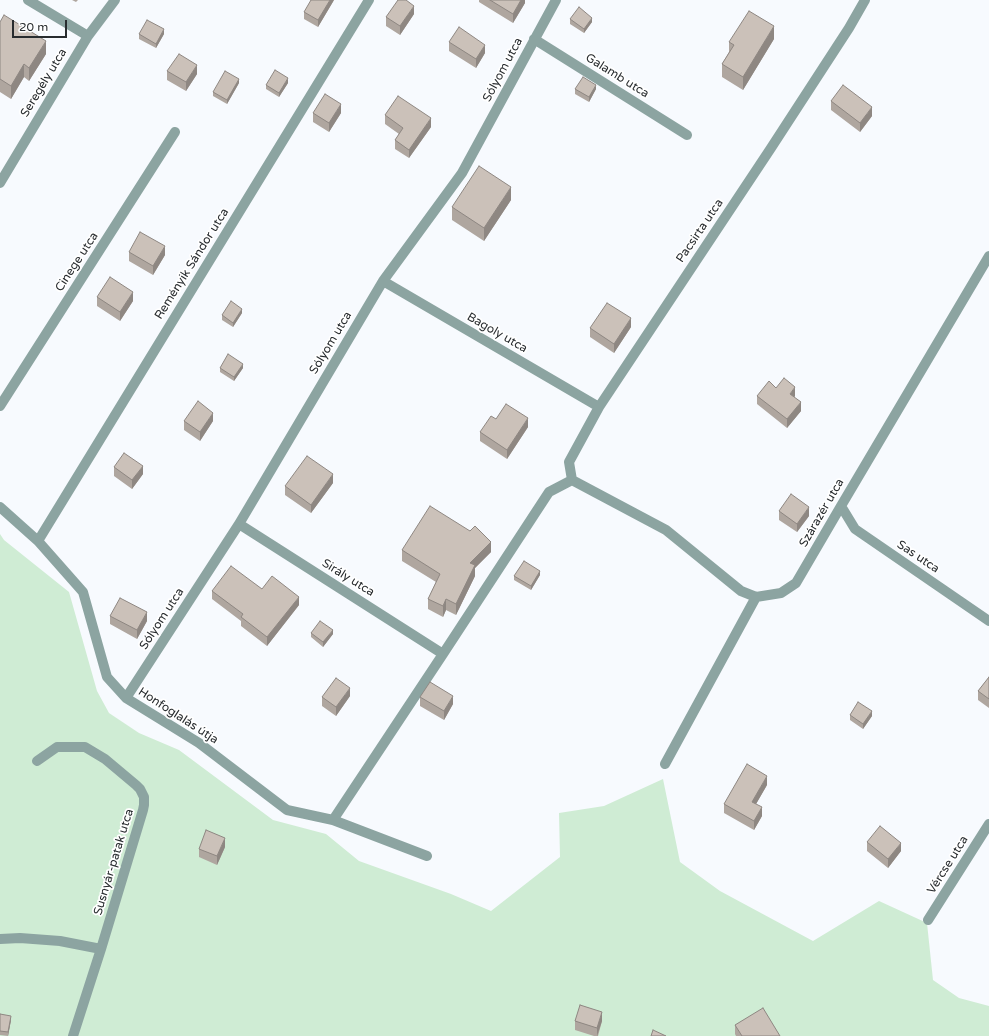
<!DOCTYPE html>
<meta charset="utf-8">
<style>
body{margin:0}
#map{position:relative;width:989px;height:1036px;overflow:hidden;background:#f7fafe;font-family:"Varela Round",sans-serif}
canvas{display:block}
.scale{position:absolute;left:12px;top:20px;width:55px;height:18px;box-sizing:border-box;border:2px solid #282c2f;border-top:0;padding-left:5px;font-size:12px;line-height:14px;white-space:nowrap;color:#282c2f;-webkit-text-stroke:3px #fff;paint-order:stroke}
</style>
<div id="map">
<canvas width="989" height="1036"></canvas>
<div class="scale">20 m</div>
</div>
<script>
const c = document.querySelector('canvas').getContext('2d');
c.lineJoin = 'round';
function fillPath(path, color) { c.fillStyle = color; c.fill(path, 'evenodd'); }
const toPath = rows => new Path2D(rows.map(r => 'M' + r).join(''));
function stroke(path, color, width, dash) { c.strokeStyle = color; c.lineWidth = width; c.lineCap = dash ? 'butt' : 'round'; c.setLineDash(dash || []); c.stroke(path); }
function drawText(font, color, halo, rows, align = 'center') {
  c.font = font + ' "Varela Round",sans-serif'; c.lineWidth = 3.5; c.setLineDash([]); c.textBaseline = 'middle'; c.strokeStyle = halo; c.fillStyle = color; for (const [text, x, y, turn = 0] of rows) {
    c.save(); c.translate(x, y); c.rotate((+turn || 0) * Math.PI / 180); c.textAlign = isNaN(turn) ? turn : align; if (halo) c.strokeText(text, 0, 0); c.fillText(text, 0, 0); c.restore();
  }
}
fillPath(toPath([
 [0,534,4,540,69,592,97,691,109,713,139,733,179,750,273,820,326,834,359,861,451,894,491,911,560,857,559,813,604,806,663,779,680,862,720,891,813,941,879,901,927,923,933,980,959,998,989,1006,989,1036,0,1036]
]), '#cfecd4');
stroke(toPath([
 [28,0,88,36],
 [534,39,687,135],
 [0,183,88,36,115,0],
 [383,281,599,407],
 [0,406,175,132],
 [572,480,569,462,599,407,771,148,849,28,865,0],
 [572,480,666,530,741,591,756,597],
 [841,506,855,529,989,621],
 [0,507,38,541,83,592,107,677,126,698,199,743,287,810,333,820,427,856],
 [239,524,443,654],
 [38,541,369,0],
 [756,597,781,593,796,583,841,506,989,256],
 [126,698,239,524,383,281,462,173,556,0],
 [37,761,57,747,85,747,105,759,136,785,140,789,144,797,144,805,143,810,101,949,73,1036],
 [665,764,756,597],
 [333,820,443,654,549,492,572,480],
 [928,920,989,824],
 [0,939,20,938,60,941,101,949]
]), '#8ca4a1', 10);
fillPath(toPath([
 [72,0,78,0,76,2],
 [334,0,318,27,304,19,304,12],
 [479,0,525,0,525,3,513,23,479,2],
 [414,14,400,35,386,26,386,17],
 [570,19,592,22,584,33,570,24],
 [0,22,46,54,29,81,24,77,11,99,0,92],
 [139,34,164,34,156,48,139,39],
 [774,39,743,90,722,77,722,64,729,52,729,42],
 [449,42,485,53,476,68,449,51],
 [167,71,197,74,186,91,167,80],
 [239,83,227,104,213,96,213,92],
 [288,83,279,97,266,89,266,85],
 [575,89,596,89,589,102,575,94],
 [831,101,872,116,860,132,831,110],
 [313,113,341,113,329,132,313,122],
 [385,115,431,127,409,158,395,149,395,140,399,134,385,124],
 [511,200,484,241,452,220,452,207],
 [129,252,165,255,153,275,129,261],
 [97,297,133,301,120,321,97,306],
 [242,313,233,327,222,320,222,315],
 [631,327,614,353,590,337,590,328],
 [220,368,243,368,234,381,220,372],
 [776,388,795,396,794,397,801,411,787,428,757,404,757,396],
 [496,419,528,427,507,459,480,441,480,432],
 [184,421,213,421,200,441,184,430],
 [114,467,143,474,132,489,114,476],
 [333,483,311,513,285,495,285,486],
 [779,511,809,516,797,532,779,520],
 [402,550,491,552,475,568,475,576,456,615,446,610,443,617,428,609,428,599,436,582,402,561],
 [540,575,531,590,514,580,514,576],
 [262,589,299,605,267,646,241,626,241,621,212,599,212,591],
 [110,616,147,621,137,639,110,624],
 [311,633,333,634,323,647,311,637],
 [989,677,989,708,978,700,978,691],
 [350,696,336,716,322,706,322,697],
 [420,697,453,704,444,720,420,706],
 [850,715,872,716,863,729,850,720],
 [767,785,756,804,762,816,754,830,724,813,724,804],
 [867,842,901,851,888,868,867,851],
 [225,847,217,865,199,857,199,849],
 [0,1014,11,1020,8,1036,0,1035],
 [575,1021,602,1021,598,1036,594,1036,575,1030],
 [735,1025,780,1036,736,1036,735,1034]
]), '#afa69f');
fillPath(toPath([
 [330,0,334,0,318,27,318,20],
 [521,0,525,0,525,3,513,23,513,14],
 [414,6,414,14,400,35,400,26],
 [592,18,592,22,584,33,584,29],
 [774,26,774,39,743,90,743,77],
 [164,29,164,34,156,48,156,44],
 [46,41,46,54,29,81,29,68],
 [485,45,485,53,476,68,476,59],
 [24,64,24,77,11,99,11,86],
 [197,65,197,74,186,91,186,82],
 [288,78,288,83,279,97,279,93],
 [239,79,239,83,227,104,227,100],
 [596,85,596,89,589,102,589,97],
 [341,104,341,113,329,132,329,123],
 [872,107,872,116,860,132,860,123],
 [431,118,431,127,409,158,409,150],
 [511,187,511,200,484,241,484,228],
 [165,246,165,255,153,275,153,266],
 [133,292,133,301,120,321,120,312],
 [242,309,242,313,233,327,233,323],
 [631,318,631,327,614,353,614,344],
 [243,364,243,368,234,381,234,377],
 [795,387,795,396,790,403,790,394],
 [801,402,801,411,787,428,787,419],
 [213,413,213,421,200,441,200,432],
 [528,418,528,427,507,459,507,450],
 [143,466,143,474,132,489,132,480],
 [333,474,333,483,311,513,311,505],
 [809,507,809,516,797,532,797,524],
 [491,542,491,552,475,568,475,576,456,615,456,604,470,563],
 [540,571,540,575,531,590,531,586],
 [299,597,299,605,267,646,267,637],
 [446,599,446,610,443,617,443,606],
 [147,612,147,621,137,639,137,630],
 [333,630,333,634,323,647,323,642],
 [350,688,350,696,336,716,336,707],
 [453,696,453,704,444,720,444,711],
 [872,711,872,716,863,729,863,724],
 [767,776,767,785,752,811,752,802],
 [762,807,762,816,754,830,754,821],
 [225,838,225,847,217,865,217,856],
 [901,843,901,851,888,868,888,859],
 [602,1012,602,1021,597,1036,597,1028],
 [11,1016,11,1020,8,1036,8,1032]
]), '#8e8782');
const building = toPath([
 [311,0,330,0,318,20,304,12,311,0],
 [398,0,406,0,414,6,400,26,386,17,398,0],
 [490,0,521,0,513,14,490,0],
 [579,7,592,18,584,29,570,19,579,7],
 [749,11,774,26,743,77,722,64,734,45,729,42,749,11],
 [4,15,46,41,29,68,24,64,11,86,0,79,0,22,4,15],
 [147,20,164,29,156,44,139,34,147,20],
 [459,27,485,45,476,59,449,42,459,27],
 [179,54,197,65,186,82,167,71,179,54],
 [275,70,288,78,279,93,266,85,275,70],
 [225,71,239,79,227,100,213,92,225,71],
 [583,77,596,85,589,97,575,89,583,77],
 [843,85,872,107,860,123,831,101,843,85],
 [325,94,341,104,329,123,313,113,325,94],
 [398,96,431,118,409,150,395,140,403,128,385,115,398,96],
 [479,166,511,187,484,228,452,207,479,166],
 [140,232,165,246,153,266,129,252,140,232],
 [110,277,133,292,120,312,97,297,110,277],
 [231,301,242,309,233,323,222,315,231,301],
 [607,303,631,318,614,344,590,328,607,303],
 [228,354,243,364,234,377,220,368,228,354],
 [784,378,795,387,790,394,801,402,787,419,757,396,769,381,776,388,784,378],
 [198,401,213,413,200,432,184,421,198,401],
 [506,404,528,418,507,450,480,432,491,416,496,419,506,404],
 [124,453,143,466,132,480,114,467,124,453],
 [307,456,333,474,311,505,285,486,307,456],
 [791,494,809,507,797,524,779,511,791,494],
 [430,506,470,531,475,526,491,542,470,563,475,565,456,604,446,599,443,606,428,599,440,574,402,550,430,506],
 [524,561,540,571,531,586,514,576,524,561],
 [231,566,262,589,272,576,299,597,267,637,241,617,243,614,212,591,231,566],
 [120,598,147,612,137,630,110,616,120,598],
 [320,621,333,630,323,642,311,633,320,621],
 [989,677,989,699,978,691,989,677],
 [336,678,350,688,336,707,322,697,336,678],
 [430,682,453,696,444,711,420,697,430,682],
 [858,702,872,711,863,724,850,715,858,702],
 [747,764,767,776,752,802,762,807,754,821,724,804,747,764],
 [880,826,901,843,888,859,867,842,880,826],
 [206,830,225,838,217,856,199,849,206,830],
 [580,1005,602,1012,597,1028,575,1021,580,1005],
 [763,1008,780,1036,742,1036,735,1025,763,1008],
 [0,1014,11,1016,8,1032,0,1031,0,1014],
 [653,1030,666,1036,651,1036,653,1030]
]);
fillPath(building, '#cbc1b9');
stroke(building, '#8e8782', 1);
drawText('12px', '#282c2f', '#fff', [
 ["Sólyom utca",503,70,-62],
 ["Galamb utca",617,76,32],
 ["Seregély utca",44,83,-59],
 ["Pacsirta utca",700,231,-56],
 ["Cinege utca",77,262,-57],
 ["Reményik Sándor utca",192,264,-58],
 ["Bagoly utca",497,333,30],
 ["Sólyom utca",331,343,-59],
 ["Szárazér utca",822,513,-60],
 ["Sas utca",918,557,34],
 ["Sirály utca",348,578,32],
 ["Sólyom utca",162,619,-57],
 ["Honfoglalás útja",178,716,33],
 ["Susnyár-patak utca",114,862,-73],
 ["Vércse utca",948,865,-58]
]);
</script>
